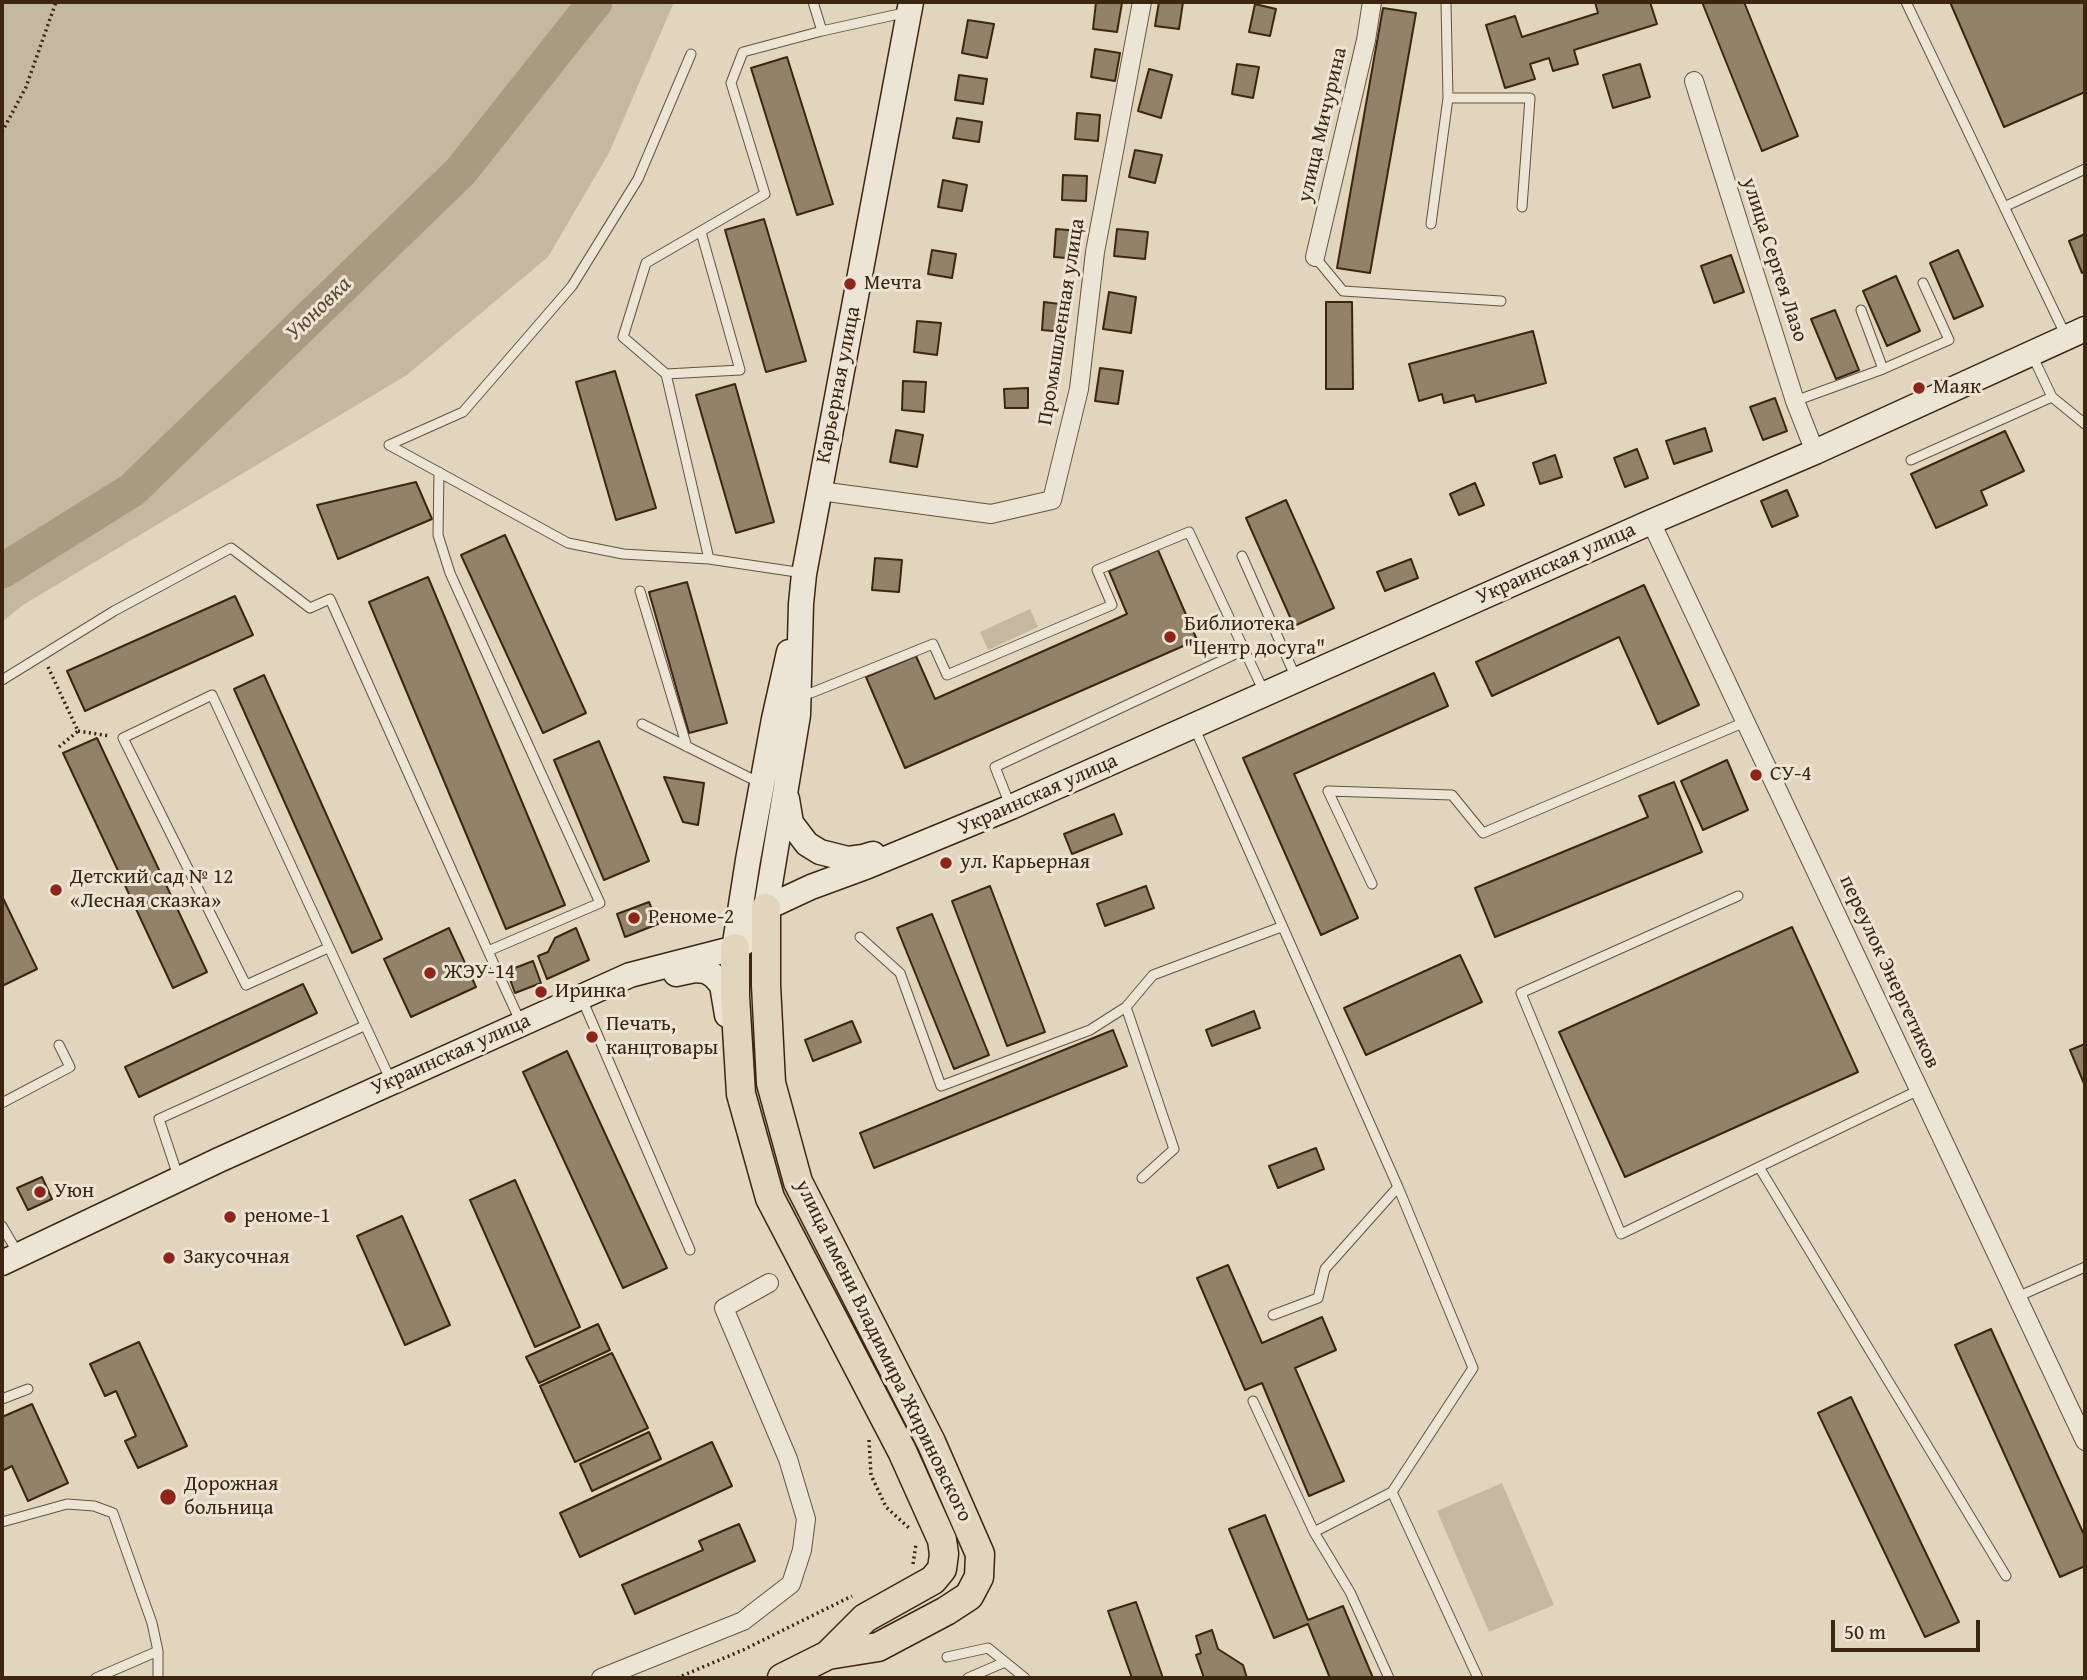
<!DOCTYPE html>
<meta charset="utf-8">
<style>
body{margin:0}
#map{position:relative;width:2087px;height:1680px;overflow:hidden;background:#e1d6bd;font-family:"Gentium Book Plus",serif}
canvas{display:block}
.frame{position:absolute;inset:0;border:4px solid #3c2610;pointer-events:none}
.scale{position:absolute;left:1831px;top:1620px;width:149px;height:32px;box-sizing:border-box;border:4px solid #3c2610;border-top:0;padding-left:9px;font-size:21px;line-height:24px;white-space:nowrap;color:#3c2610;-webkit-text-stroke:5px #ece4d4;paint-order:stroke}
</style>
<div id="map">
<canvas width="2087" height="1680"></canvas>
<div class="frame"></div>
<div class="scale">50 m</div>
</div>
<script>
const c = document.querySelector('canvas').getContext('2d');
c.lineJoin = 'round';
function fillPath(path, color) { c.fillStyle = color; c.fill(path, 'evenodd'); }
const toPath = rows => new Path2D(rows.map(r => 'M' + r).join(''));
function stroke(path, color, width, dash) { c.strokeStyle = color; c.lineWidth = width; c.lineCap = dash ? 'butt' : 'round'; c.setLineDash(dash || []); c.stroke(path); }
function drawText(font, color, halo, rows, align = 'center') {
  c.font = font + ' "Gentium Book Plus",serif'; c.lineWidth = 6; c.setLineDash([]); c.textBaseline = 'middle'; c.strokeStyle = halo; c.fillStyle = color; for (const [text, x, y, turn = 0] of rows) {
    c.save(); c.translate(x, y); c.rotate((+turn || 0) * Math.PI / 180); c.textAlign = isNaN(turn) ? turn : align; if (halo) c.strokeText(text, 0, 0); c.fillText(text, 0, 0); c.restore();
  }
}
fillPath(toPath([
 [2,2,674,2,609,153,548,257,407,375,23,605,2,622],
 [1030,609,1038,627,988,650,980,632],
 [750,1053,758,1053,939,1487,931,1490,786,1205,756,1102],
 [1502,1483,1554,1605,1489,1632,1437,1511]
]), '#c5b8a0');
stroke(toPath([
 [2,571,132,490,461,171,595,2]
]), '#a99a82', 35);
const building = toPath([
 [1096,2,1122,3,1117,32,1093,29,1096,2],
 [1159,2,1183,2,1179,29,1155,26,1159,2],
 [1595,2,1650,2,1657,24,1574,50,1578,64,1553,71,1549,58,1530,64,1535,79,1505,88,1486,25,1515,16,1522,37,1598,13,1595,2],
 [1702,2,1744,2,1798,136,1762,151,1702,2],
 [1950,2,2085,2,2085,92,2004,127,1950,2],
 [1255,4,1276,9,1270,36,1249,32,1255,4],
 [1383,8,1416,13,1370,273,1337,268,1383,8],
 [968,20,994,24,987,58,962,53,968,20],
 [1095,49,1120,53,1115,81,1091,77,1095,49],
 [787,57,833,204,797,215,751,68,787,57],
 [1237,64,1259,67,1253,98,1232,94,1237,64],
 [1640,64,1650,97,1613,108,1603,75,1640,64],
 [1149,69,1172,75,1161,118,1138,111,1149,69],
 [959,75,987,79,983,104,955,100,959,75],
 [1077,113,1100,115,1098,141,1075,139,1077,113],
 [957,118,982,122,979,142,953,138,957,118],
 [1135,150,1162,155,1155,183,1129,177,1135,150],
 [1063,175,1087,176,1086,201,1062,200,1063,175],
 [943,180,967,185,962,211,938,207,943,180],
 [764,219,806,361,766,372,725,230,764,219],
 [1056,229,1081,231,1079,259,1054,257,1056,229],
 [1117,229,1148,232,1145,259,1114,256,1117,229],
 [2085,234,2085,271,2082,273,2069,241,2085,234],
 [932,250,956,254,952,278,928,274,932,250],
 [1958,250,1983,306,1954,319,1930,263,1958,250],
 [1731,255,1744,292,1714,303,1701,266,1731,255],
 [1896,276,1920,331,1887,346,1863,291,1896,276],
 [1109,292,1136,297,1131,333,1103,329,1109,292],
 [1044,302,1067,305,1064,332,1042,330,1044,302],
 [1326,302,1352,302,1353,389,1326,389,1326,302],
 [1835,310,1859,370,1836,379,1811,319,1835,310],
 [917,321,941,323,937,355,914,352,917,321],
 [1533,331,1546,383,1476,402,1474,395,1444,403,1442,394,1419,401,1409,364,1533,331],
 [1100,368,1123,371,1118,404,1095,401,1100,368],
 [615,371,656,508,616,520,576,382,615,371],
 [903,381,926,382,924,412,902,410,903,381],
 [735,384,774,522,736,533,696,395,735,384],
 [1028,388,1028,408,1005,408,1004,389,1028,388],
 [1775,398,1787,431,1763,440,1750,407,1775,398],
 [1705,428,1712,451,1674,464,1666,441,1705,428],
 [896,430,923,435,917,467,890,462,896,430],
 [2005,431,2024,471,1981,491,1987,505,1936,528,1911,474,2005,431],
 [1637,449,1648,478,1625,487,1614,458,1637,449],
 [1555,455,1562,477,1540,484,1533,463,1555,455],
 [416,482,432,519,338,559,317,505,416,482],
 [1475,483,1484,505,1459,515,1450,494,1475,483],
 [1787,490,1798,516,1772,527,1761,501,1787,490],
 [1286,500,1334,608,1294,626,1246,518,1286,500],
 [505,535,586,713,543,733,461,555,505,535],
 [1158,550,1197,640,905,768,866,677,916,656,935,699,1127,614,1109,571,1158,550],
 [875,558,902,560,899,592,872,590,875,558],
 [1411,559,1418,578,1385,591,1377,572,1411,559],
 [428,577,565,905,506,929,369,602,428,577],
 [687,582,727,723,689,733,649,592,687,582],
 [1644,585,1699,705,1658,724,1619,637,1492,696,1476,662,1644,585],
 [235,596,253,635,85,711,67,671,235,596],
 [1434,673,1448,706,1294,774,1358,918,1321,935,1243,758,1434,673],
 [264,675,382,939,352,953,234,689,264,675],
 [97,738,207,972,173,988,63,753,97,738],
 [599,741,649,861,604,880,554,760,599,741],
 [1727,760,1748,810,1703,830,1681,781,1727,760],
 [664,777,704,783,698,825,683,822,664,777],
 [1674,782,1702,852,1495,937,1475,888,1648,817,1639,796,1674,782],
 [1114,814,1122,834,1072,854,1064,834,1114,814],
 [990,886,1045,1032,1007,1046,952,901,990,886],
 [1146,886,1154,908,1105,926,1097,904,1146,886],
 [2,896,37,969,2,986,2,896],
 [649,902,658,924,625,937,617,914,649,902],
 [932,914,989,1055,954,1069,897,928,932,914],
 [1792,927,1858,1072,1625,1177,1559,1032,1792,927],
 [449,928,476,987,411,1017,384,959,449,928],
 [576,928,589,960,547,979,538,956,548,952,555,938,576,928],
 [1460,955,1482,1002,1366,1055,1344,1008,1460,955],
 [533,961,541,983,515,993,507,971,533,961],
 [303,984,317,1013,139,1097,125,1067,303,984],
 [1254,1011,1260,1028,1212,1046,1206,1030,1254,1011],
 [852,1021,861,1042,813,1061,805,1040,852,1021],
 [1113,1030,1127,1066,874,1168,860,1133,1113,1030],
 [2085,1044,2085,1086,2070,1050,2085,1044],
 [567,1051,667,1268,623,1288,523,1072,567,1051],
 [1316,1148,1324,1169,1278,1188,1269,1166,1316,1148],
 [42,1177,52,1199,28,1210,17,1188,42,1177],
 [515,1180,580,1327,535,1347,470,1200,515,1180],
 [402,1216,450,1325,405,1345,357,1236,402,1216],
 [1228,1265,1262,1343,1322,1317,1336,1350,1295,1368,1344,1481,1309,1496,1262,1383,1245,1390,1197,1278,1228,1265],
 [598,1324,610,1350,539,1383,526,1357,598,1324],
 [1991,1329,2085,1537,2085,1566,2060,1577,1955,1345,1991,1329],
 [139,1342,187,1446,138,1468,125,1441,136,1436,116,1391,105,1396,90,1364,139,1342],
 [612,1353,648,1428,575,1462,540,1386,612,1353],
 [1851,1397,1959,1622,1925,1637,1818,1413,1851,1397],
 [32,1404,68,1483,28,1501,12,1466,2,1471,2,1417,32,1404],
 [649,1432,661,1459,592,1491,580,1464,649,1432],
 [712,1442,732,1486,580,1557,560,1513,712,1442],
 [1265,1515,1308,1620,1343,1606,1373,1678,1330,1678,1308,1624,1274,1638,1229,1529,1265,1515],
 [739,1524,755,1561,635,1614,622,1585,703,1550,699,1541,739,1524],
 [1136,1602,1163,1678,1132,1678,1108,1611,1136,1602],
 [1212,1630,1218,1649,1243,1665,1247,1678,1204,1678,1196,1655,1201,1653,1196,1636,1212,1630]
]);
fillPath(building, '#92826a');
stroke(building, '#3c2610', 2);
const lane = toPath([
 [813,2,822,31,908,12],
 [1906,2,2066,336],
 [1448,98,1530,98,1522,207],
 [2004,207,2085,169],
 [1431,224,1448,98,1446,3],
 [701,232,740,370,666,374,709,559],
 [1315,257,1343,291,1501,301],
 [1861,310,1883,369],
 [2032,355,2052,397,2085,424],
 [666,374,623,337,646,263,765,194,731,83,743,52,822,31],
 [1795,401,1883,369,1949,340,1923,283],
 [389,445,463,412,572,286,638,179,691,54],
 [389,445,568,543,623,554,709,559,803,573],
 [1911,460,2052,397],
 [439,472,438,535,450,573,600,903,488,951,520,1021],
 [1242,556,1296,678],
 [640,591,687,747],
 [2,680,114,611,231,548,310,608,330,599,488,951],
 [811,693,933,644,947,675,1112,605,1097,570,1189,532,1264,692],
 [642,724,754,780],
 [1195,729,1398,1187,1473,1368,1392,1492,1314,1532],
 [1010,805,995,767,1244,650],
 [1372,884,1328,791,1452,795,1483,833,1745,722],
 [1738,896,1521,993,1621,1234,1759,1167],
 [860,937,900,973,941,1086,1090,1030,1126,1007,1153,975,1281,927],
 [328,948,246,985,123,738,212,695,391,1081],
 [582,999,690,1250],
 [1126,1007,1174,1149,1142,1178],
 [1919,1090,1759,1167,2006,1576],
 [2,1103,70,1067,59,1045],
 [179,1179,159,1119,364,1026],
 [2,1226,19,1255],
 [2017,1297,2085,1267],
 [1273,1315,1318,1298,1325,1269,1398,1187],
 [2,1399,28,1389],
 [1253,1401,1314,1532,1350,1592,1389,1678],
 [1392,1492,1478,1678],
 [2,1522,67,1504,94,1506,113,1513,152,1623,158,1651,96,1678],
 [158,1651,158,1678],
 [947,1657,988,1648,1025,1678],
 [968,1678,1005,1662]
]);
const street = toPath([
 [1694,81,1795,401,1815,452],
 [1315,257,1366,40,1372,2],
 [820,491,991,514,1052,500,1079,389,1095,252,1142,2],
 [1651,522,2085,1441],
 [601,1678,743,1621,791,1584,802,1550,806,1519,788,1459,724,1308,769,1283]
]);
const secondary = toPath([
 [787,799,791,823,807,844,820,852,848,859,863,857,873,854],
 [766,908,798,715,801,604,804,574,911,2],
 [735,943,748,860,774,719,789,652],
 [676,974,695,970,706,971,714,976,722,985,727,1015],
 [2,1263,219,1160,630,975,735,948,747,941,755,919,766,908,811,887,868,866,1011,807,1651,522,1815,452,2085,329]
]);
const primary = toPath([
 [766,908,766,985,771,1083,798,1182,931,1442,980,1554,979,1577,969,1596,946,1611,878,1647,828,1655,782,1678],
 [735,948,735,996,741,1094,770,1198,902,1451,942,1540,944,1554,942,1569,933,1580,865,1618,828,1655]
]);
stroke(lane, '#65523b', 11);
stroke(street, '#65523b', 20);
stroke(secondary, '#3c2610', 27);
stroke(primary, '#3c2610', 31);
stroke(toPath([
 [2,132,26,87,56,2],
 [48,667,78,731,59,747],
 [78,731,110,736],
 [869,1440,871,1475,886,1507,909,1528],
 [913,1564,916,1544],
 [677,1678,743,1650,852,1596]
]), '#3c2610', 3.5, [2, 3.5]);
stroke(lane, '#ece4d4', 9);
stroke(street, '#ece4d4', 18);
stroke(secondary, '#ece4d4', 24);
stroke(primary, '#e1d6bd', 28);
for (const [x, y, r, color] of [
 [850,284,7,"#8f2418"],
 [1919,388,7,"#8f2418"],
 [1170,637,7,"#8f2418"],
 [1756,775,7,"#8f2418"],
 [946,863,7,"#8f2418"],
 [56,890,7,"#8f2418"],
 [634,918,7,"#8f2418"],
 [430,973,7,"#8f2418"],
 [541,992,7,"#8f2418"],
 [592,1037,7,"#8f2418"],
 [40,1192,7,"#8f2418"],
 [230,1217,7,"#8f2418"],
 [169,1258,7,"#8f2418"],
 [168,1497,9,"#8f2418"]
]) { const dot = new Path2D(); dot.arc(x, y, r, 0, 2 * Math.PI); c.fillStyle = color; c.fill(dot); stroke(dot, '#ece4d4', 2.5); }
drawText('21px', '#3c2610', '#ece4d4', [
 ["улица Мичурина",1323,125,-77],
 ["улица Сергея Лазо",1774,260,72],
 ["Промышленная улица",1062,322,-81],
 ["Карьерная улица",839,385,-79],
 ["Украинская улица",1556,564,-24],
 ["Украинская улица",1038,795,-24],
 ["переулок Энергетиков",1889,972,65],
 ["Украинская улица",451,1055,-24],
 ["улица имени Владимира Жириновского",883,1351,64]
]);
drawText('21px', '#3c2610', '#ece4d4', [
 ["Мечта",864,284],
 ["Маяк",1933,388],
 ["Библиотека",1184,625],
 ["\"Центр досуга\"",1184,649],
 ["СУ-4",1770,775],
 ["ул. Карьерная",960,863],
 ["Детский сад № 12",70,878],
 ["«Лесная сказка»",70,902],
 ["Реноме-2",648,918],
 ["ЖЭУ-14",444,973],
 ["Иринка",555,992],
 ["Печать,",606,1025],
 ["канцтовары",606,1049],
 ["Уюн",54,1192],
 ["реноме-1",244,1217],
 ["Закусочная",183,1258],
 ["Дорожная",184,1485],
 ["больница",184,1509]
], 'left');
drawText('italic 23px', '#5d4932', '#ece4d4', [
 ["Уюновка",319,309,-44]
]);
</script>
